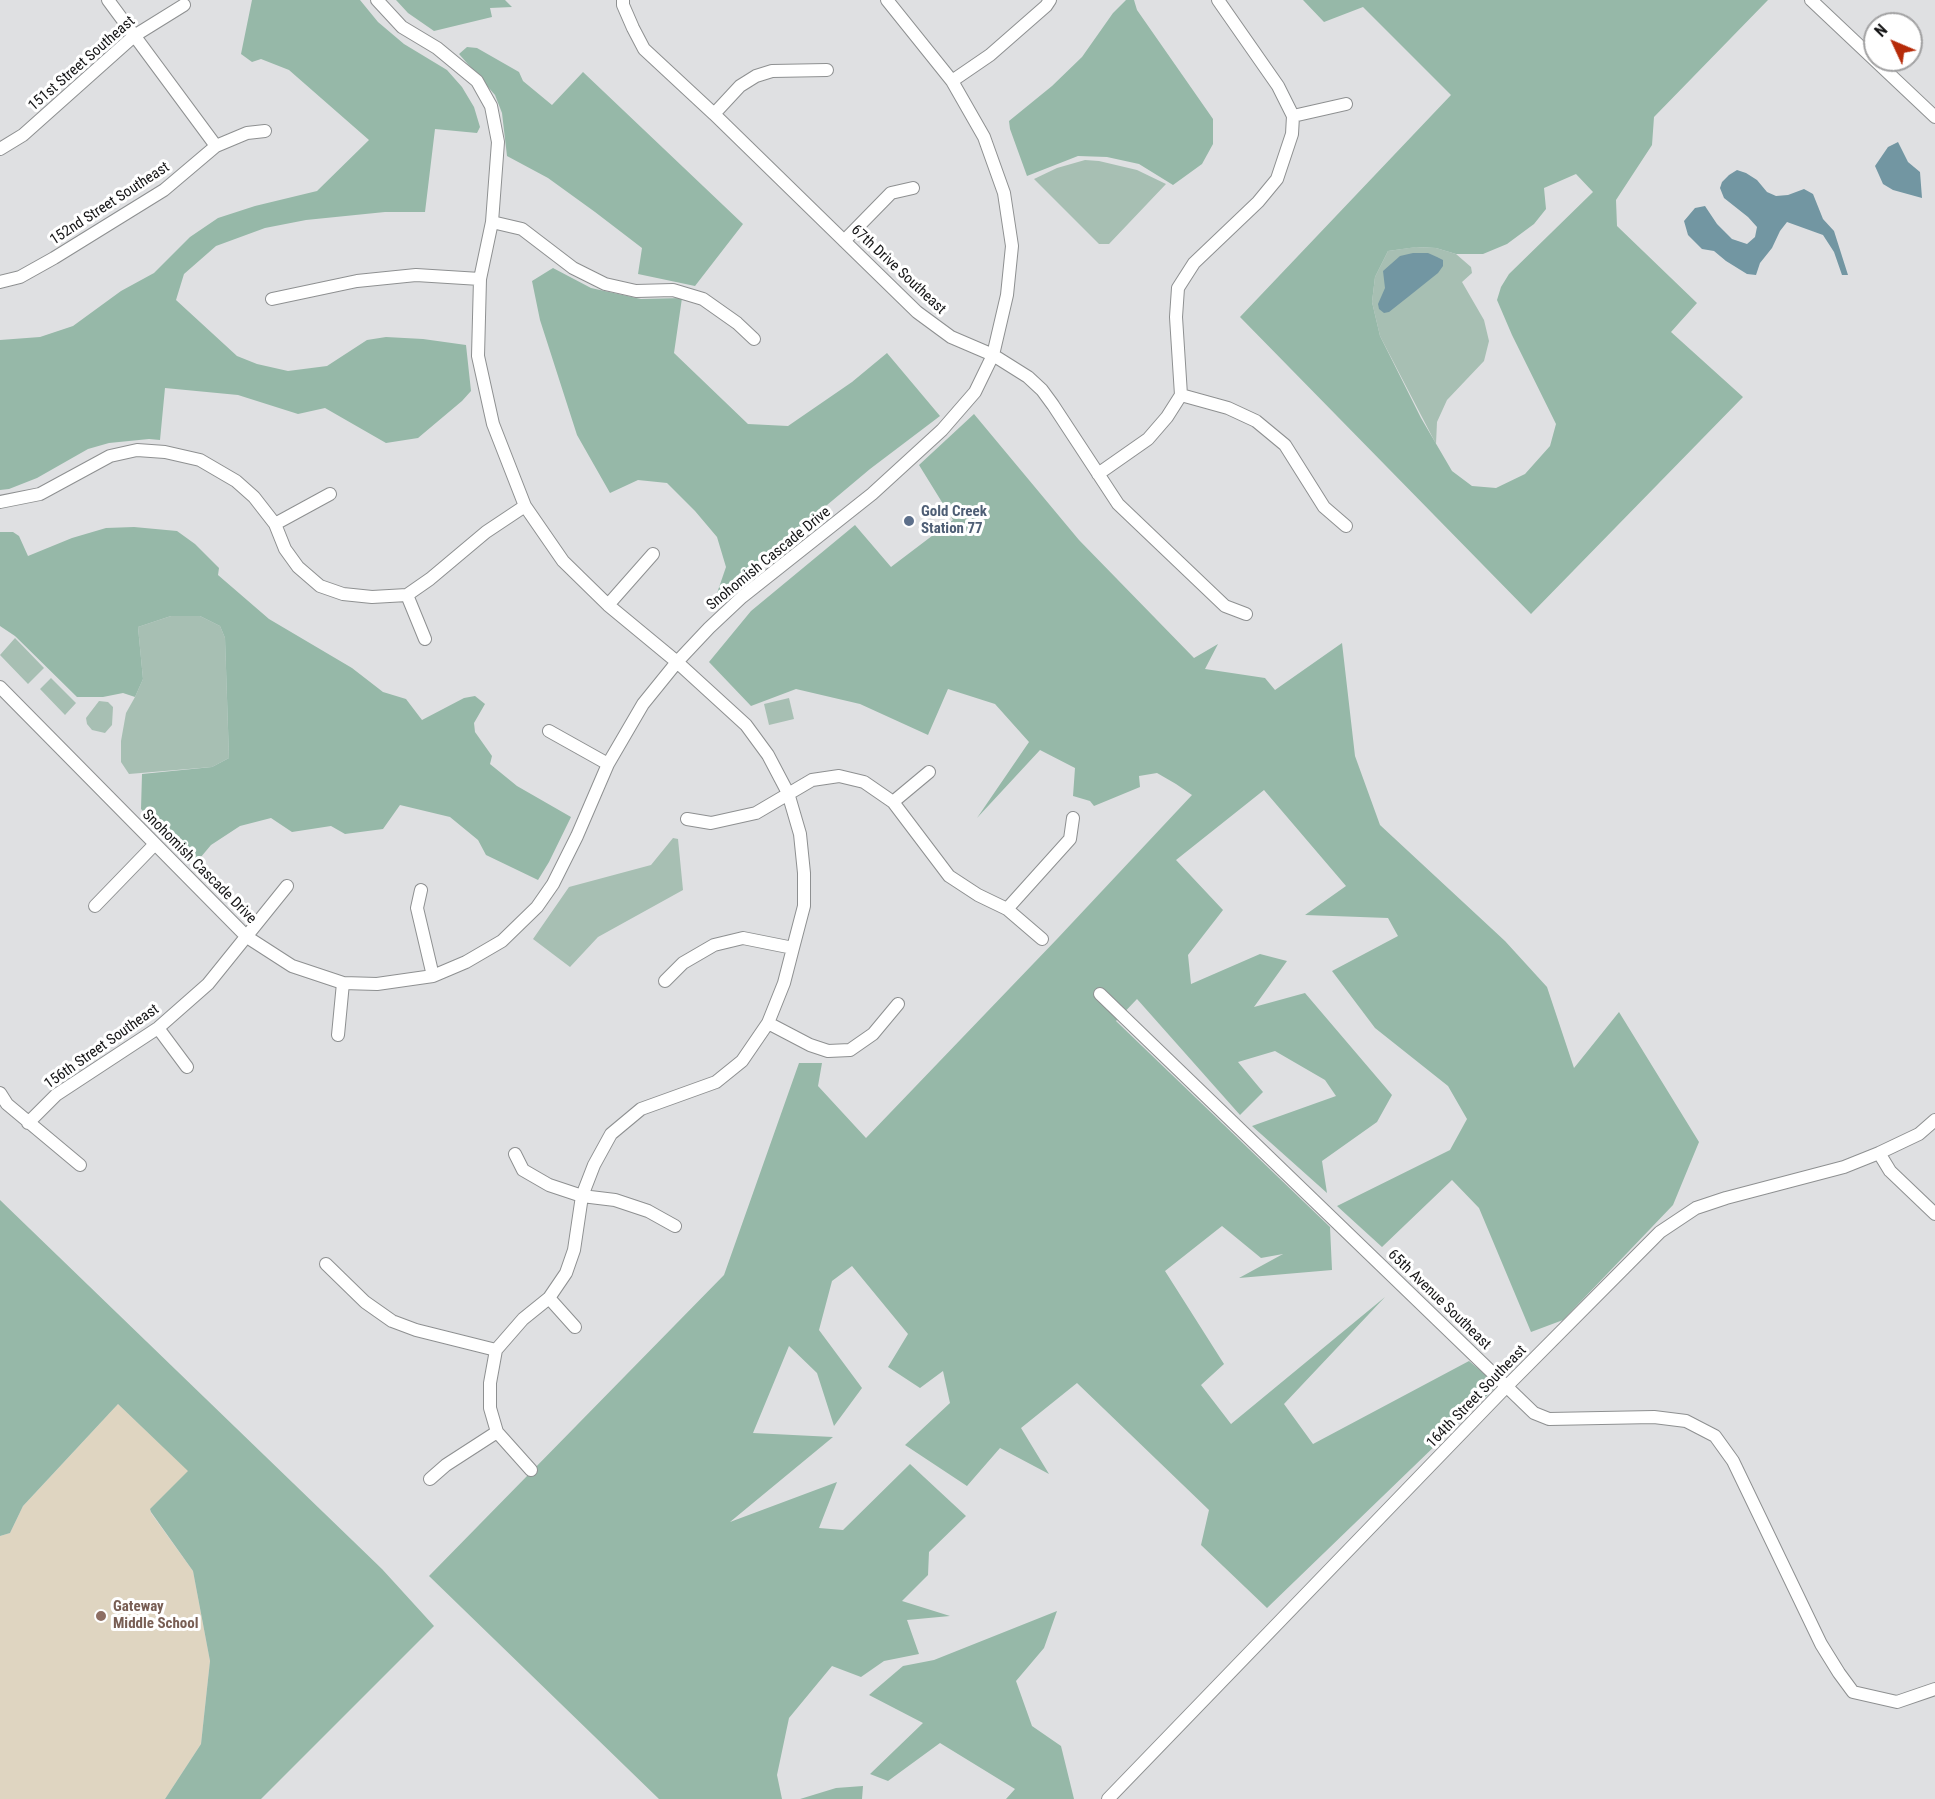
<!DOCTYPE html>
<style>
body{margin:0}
#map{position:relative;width:1935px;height:1799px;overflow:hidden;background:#dfe0e2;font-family:"Roboto Condensed",sans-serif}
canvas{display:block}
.north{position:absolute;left:1863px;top:12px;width:60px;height:60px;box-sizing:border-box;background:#fff;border:2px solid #a1a1a2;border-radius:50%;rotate:314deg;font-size:16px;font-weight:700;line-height:24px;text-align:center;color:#151516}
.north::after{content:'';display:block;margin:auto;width:21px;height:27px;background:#b62b09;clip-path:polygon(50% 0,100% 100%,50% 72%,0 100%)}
</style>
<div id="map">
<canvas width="1935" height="1799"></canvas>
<div class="north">N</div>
</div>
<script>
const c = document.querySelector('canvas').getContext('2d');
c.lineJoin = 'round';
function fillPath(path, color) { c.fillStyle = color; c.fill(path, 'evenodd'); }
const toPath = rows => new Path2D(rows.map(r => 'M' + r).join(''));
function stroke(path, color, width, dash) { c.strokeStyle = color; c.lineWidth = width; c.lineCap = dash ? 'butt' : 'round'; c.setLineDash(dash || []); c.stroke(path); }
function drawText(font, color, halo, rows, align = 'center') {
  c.font = font + ' "Roboto Condensed",sans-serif'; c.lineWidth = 6; c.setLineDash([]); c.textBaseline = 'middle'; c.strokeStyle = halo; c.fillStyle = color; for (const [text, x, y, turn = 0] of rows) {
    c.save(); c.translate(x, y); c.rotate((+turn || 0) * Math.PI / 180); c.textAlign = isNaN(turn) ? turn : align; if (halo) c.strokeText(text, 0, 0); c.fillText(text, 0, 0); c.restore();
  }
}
fillPath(toPath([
 [118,1404,189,1471,150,1509,151,1513,193,1571,210,1661,201,1744,165,1799,0,1799,0,1536,10,1533,23,1506]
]), '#dfd5c1');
fillPath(toPath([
 [1085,160,1099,161,1137,170,1166,184,1109,244,1099,244,1034,179,1057,168],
 [1416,247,1436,248,1456,254,1471,267,1472,273,1462,282,1484,320,1489,341,1484,361,1447,400,1437,422,1436,444,1380,336,1372,302,1375,277,1388,251],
 [171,616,200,616,220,626,225,638,229,758,212,767,129,774,121,762,121,741,126,713,135,697,143,679,138,627],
 [15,638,44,668,28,684,0,655],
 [51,678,76,703,65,715,40,689],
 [789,698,794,719,769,725,764,704],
 [99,701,108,702,113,707,112,725,105,733,92,730,87,724,86,718],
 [673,838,678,839,683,890,598,937,570,967,533,939,569,887,651,865]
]), '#a7bfb3');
fillPath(toPath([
 [252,0,360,0,378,22,404,44,447,70,462,87,474,107,480,127,477,133,435,129,425,212,385,212,306,220,265,228,216,246,184,274,176,300,237,356,257,364,288,371,327,366,367,340,386,337,423,339,466,345,471,391,462,401,418,438,386,443,325,408,298,414,238,395,165,388,160,440,149,439,109,443,88,449,37,478,9,489,0,490,0,340,40,337,73,326,121,291,154,273,190,237,218,218,255,206,317,191,369,140,289,70,261,59,252,62,241,54],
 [396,0,505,0,512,7,490,8,492,17,434,31,408,13],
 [1126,0,1134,0,1137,10,1213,119,1213,144,1202,164,1173,185,1139,164,1107,157,1078,156,1027,176,1010,129,1009,121,1052,86,1082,57,1113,13],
 [1303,0,1768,0,1654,117,1652,145,1616,200,1617,226,1697,303,1671,332,1743,397,1531,614,1240,317,1451,95,1363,7,1324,22],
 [1576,174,1593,192,1509,274,1501,287,1497,300,1512,335,1556,424,1550,446,1525,474,1496,488,1472,486,1452,471,1421,418,1380,336,1372,302,1375,277,1388,251,1417,247,1436,248,1456,254,1483,254,1507,244,1534,224,1546,209,1544,188],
 [467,47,477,48,519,72,523,81,552,105,583,72,743,224,695,286,638,274,642,248,595,212,548,178,507,156,502,113,495,95,459,54],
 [553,268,591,288,641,299,682,298,674,353,748,424,788,426,852,382,887,353,940,416,870,469,715,599,726,567,717,537,695,511,667,483,638,480,610,493,577,435,540,320,532,281],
 [974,414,1079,540,1194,658,1218,644,1205,669,1265,678,1275,690,1342,643,1355,756,1380,825,1505,941,1547,987,1574,1068,1619,1012,1699,1142,1673,1205,1563,1320,1531,1332,1479,1208,1452,1180,1382,1247,1337,1206,1450,1150,1467,1119,1448,1086,1375,1028,1332,971,1398,936,1388,918,1305,915,1346,886,1264,790,1176,860,1223,910,1188,955,1191,984,1260,954,1287,961,1254,1007,1305,993,1392,1095,1377,1122,1322,1161,1327,1193,1252,1126,1336,1096,1325,1080,1275,1051,1238,1062,1263,1092,1240,1115,1137,999,1116,1021,1330,1227,1332,1270,1239,1278,1283,1254,1261,1258,1222,1226,1165,1271,1224,1364,1201,1385,1231,1424,1385,1297,1284,1404,1313,1444,1469,1361,1498,1385,1267,1608,1201,1545,1209,1510,1077,1383,1021,1428,1049,1474,1000,1448,967,1486,905,1445,950,1403,943,1371,920,1388,888,1367,908,1334,852,1266,832,1281,819,1330,862,1388,834,1426,817,1373,789,1346,753,1433,833,1437,730,1522,837,1482,819,1528,843,1530,910,1464,966,1516,929,1552,928,1575,902,1601,950,1616,907,1620,919,1654,884,1661,861,1677,832,1666,789,1718,777,1775,782,1799,659,1799,429,1576,724,1275,799,1063,822,1063,818,1086,866,1138,1057,939,1192,795,1176,784,1157,773,1139,776,1140,787,1094,806,1090,801,1073,796,1075,768,1040,750,977,818,1029,742,995,704,948,689,928,735,860,704,796,689,751,706,709,662,751,611,855,525,891,567,953,520,919,465],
 [134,527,177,531,195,544,219,568,218,575,269,619,352,668,383,692,406,699,422,720,464,698,475,696,485,704,474,723,475,732,492,756,490,764,517,786,571,817,549,862,538,880,486,855,478,840,450,817,400,805,383,829,345,834,331,826,292,832,271,818,240,826,211,845,195,864,141,809,142,774,212,767,229,758,225,638,220,626,200,616,171,616,138,627,143,679,135,697,123,693,103,697,77,697,15,636,0,626,0,532,13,532,19,536,28,556,72,538,106,528],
 [0,1200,382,1569,434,1626,261,1799,165,1799,201,1744,210,1661,193,1571,151,1512,150,1509,188,1471,118,1404,23,1506,10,1533,0,1536],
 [1057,1611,1044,1648,1016,1681,1032,1726,1061,1746,1074,1799,1006,1799,1015,1789,940,1743,888,1781,870,1774,923,1723,869,1695,903,1666,934,1660],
 [863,1786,862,1799,800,1799,836,1788]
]), '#96b8a8');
fillPath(toPath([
 [1898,142,1908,162,1920,172,1922,198,1893,190,1883,184,1875,166,1888,147],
 [1737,170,1746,173,1757,180,1767,192,1776,196,1788,195,1804,189,1813,194,1823,219,1834,231,1848,275,1842,275,1834,252,1823,235,1787,222,1780,231,1772,248,1760,263,1756,275,1747,274,1726,261,1714,251,1702,249,1688,235,1684,221,1695,208,1705,206,1717,224,1732,239,1747,244,1755,237,1757,227,1748,217,1724,198,1720,188,1722,182,1729,175],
 [1413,253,1428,253,1437,257,1443,260,1443,266,1438,273,1408,297,1389,312,1384,313,1379,309,1378,304,1385,288,1383,271,1400,256]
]), '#7296a2');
const minor = toPath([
 [108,0,216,146],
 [377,0,402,27,437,48,477,81,491,106,498,142,492,222,480,279,478,356,493,424,525,506,563,561,608,605,677,662,746,725,768,755,788,793,800,834,804,873,804,906,793,948,784,983,768,1023,742,1061,716,1082,641,1109,611,1134,594,1165,582,1196,574,1250,566,1273,549,1298,523,1319,496,1350,490,1383,490,1408,497,1432,531,1470],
 [623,0,623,5,633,28,644,49,714,114,917,312,951,337,993,355,1028,377,1042,390,1053,405,1118,504,1225,606,1246,614],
 [1811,0,1935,117],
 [952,81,990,55,1046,6,1050,0],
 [714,114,740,86,756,76,772,71,827,70],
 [1293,116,1346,104],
 [0,149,23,135,134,36,184,5],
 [492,222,522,229,573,268,605,284,636,291,673,290,703,299,737,323,754,339],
 [844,241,891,193,913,188],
 [0,282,20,277,54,258,164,190,216,146,247,133,265,131],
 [272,299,357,281,416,275,480,279],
 [1181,395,1228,408,1256,421,1285,445,1324,507,1346,526],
 [1098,474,1148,439,1167,417,1181,395,1176,317,1178,288,1194,263,1258,202,1277,179,1292,134,1293,116,1278,86,1218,0],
 [0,502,40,494,110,456,137,450,165,452,200,460,236,481,254,497,275,524,285,549,298,567,320,586,343,594,372,597,407,595],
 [275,524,330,494],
 [407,595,430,579,486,532,525,506],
 [407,595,425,639],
 [608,605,653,554],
 [0,687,247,937,292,966,343,983,377,984,433,976,466,962,502,941,537,907,553,884,577,836,608,764,643,704,677,662,709,628,742,597,872,494,942,430,975,392,993,355,1007,295,1012,246,1004,193,984,137,952,81,887,0],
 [549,731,608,764],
 [893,802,929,772],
 [687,819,711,823,756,813,812,780,839,776,864,782,893,802,949,876,978,895,1007,909,1042,939],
 [421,890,417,908,433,976],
 [95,906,155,844],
 [1007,909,1070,839,1073,818],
 [665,981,683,963,714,945,743,938,793,948],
 [1100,994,1534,1413,1549,1419,1654,1417,1686,1421,1715,1436,1733,1461,1821,1644,1839,1673,1853,1692,1897,1702,1935,1689],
 [768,1023,810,1045,828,1051,850,1050,873,1034,898,1004],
 [158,1028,187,1067],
 [338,1035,343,983],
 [0,1093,7,1104,80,1165],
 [28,1123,56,1095,158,1028,208,984,287,886],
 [1879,1153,1890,1171,1935,1214],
 [515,1154,523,1170,549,1185,582,1196,615,1200,648,1211,675,1226],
 [326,1264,365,1302,392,1321,416,1330,496,1350],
 [549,1298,575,1327],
 [430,1479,446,1465,497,1432],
 [1108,1799,1507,1386,1660,1232,1696,1208,1726,1198,1844,1167,1879,1153,1919,1134,1935,1120]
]);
stroke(minor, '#8e9091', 14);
stroke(minor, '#fff', 12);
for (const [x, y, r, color] of [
 [909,521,6,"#5c6f8a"],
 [101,1616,6,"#8d6e63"]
]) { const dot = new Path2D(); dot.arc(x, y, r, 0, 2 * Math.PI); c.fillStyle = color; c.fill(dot); stroke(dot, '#fff', 2); }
drawText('15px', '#151516', '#fff', [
 ["151st Street Southeast",82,64,-41],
 ["152nd Street Southeast",110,204,-33],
 ["67th Drive Southeast",898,270,43],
 ["Snohomish Cascade Drive",769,559,-39],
 ["Snohomish Cascade Drive",199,867,45],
 ["156th Street Southeast",102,1047,-35],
 ["65th Avenue Southeast",1439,1300,44],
 ["164th Street Southeast",1477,1397,-46]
]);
drawText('bold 15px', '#4e5e75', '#fff', [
 ["Gold Creek",921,512],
 ["Station 77",921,529]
], 'left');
drawText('bold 15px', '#785e54', '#fff', [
 ["Gateway",113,1607],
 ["Middle School",113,1624]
], 'left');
</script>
